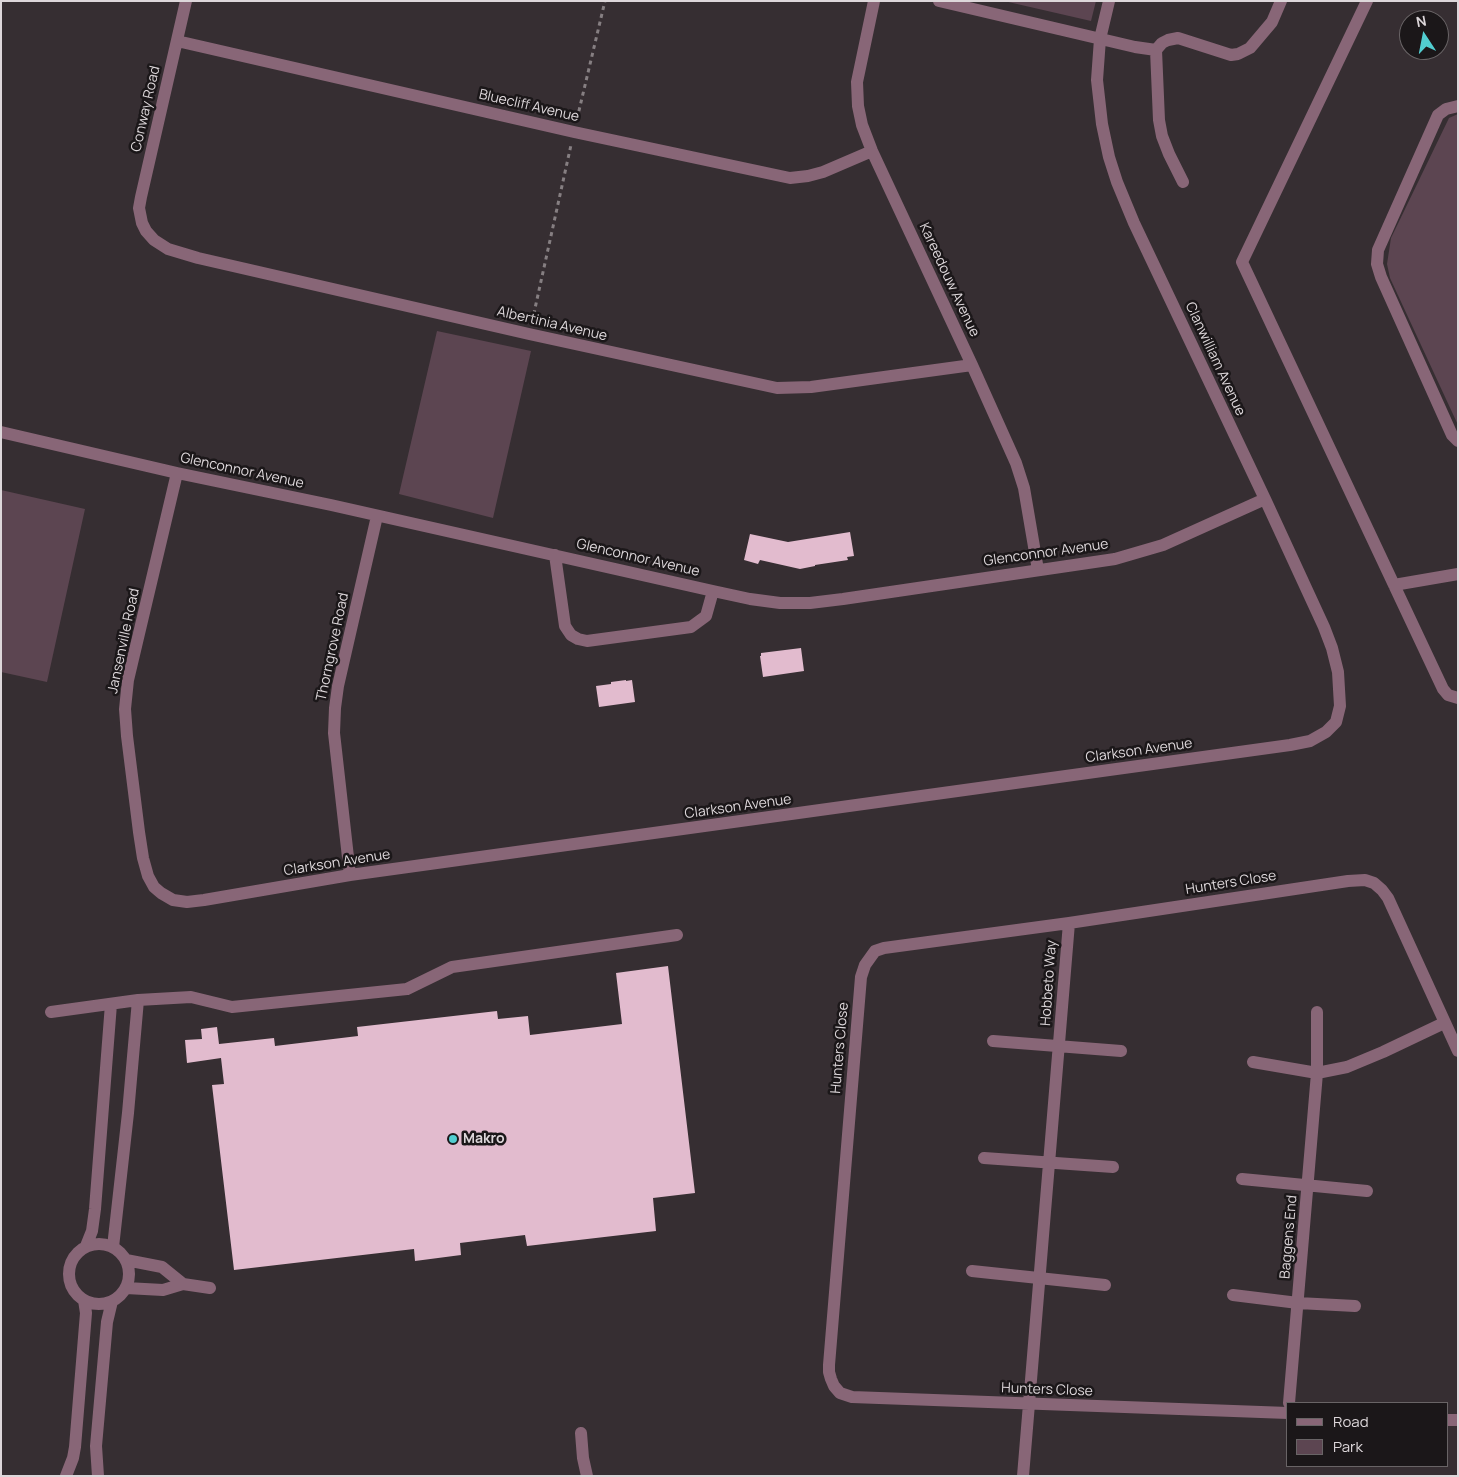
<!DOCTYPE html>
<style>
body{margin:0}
#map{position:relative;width:1459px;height:1477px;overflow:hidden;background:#362e32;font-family:Manrope,sans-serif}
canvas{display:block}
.frame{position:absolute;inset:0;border:2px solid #ddd7da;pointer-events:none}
.legend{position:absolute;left:1286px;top:1402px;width:162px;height:65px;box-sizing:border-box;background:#1b1719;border:1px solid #696466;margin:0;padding:6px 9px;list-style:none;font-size:15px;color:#ddd7da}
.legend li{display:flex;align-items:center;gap:10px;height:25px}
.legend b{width:25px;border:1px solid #696466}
.north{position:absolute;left:1399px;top:10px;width:50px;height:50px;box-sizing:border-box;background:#1b1719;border:1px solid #696466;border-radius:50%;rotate:349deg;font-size:14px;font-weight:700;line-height:20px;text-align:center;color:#ddd7da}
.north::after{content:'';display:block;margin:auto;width:18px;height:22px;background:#52cdd0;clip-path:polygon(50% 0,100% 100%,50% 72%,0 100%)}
</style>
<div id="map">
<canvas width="1459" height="1477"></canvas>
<div class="frame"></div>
<ul class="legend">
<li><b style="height:6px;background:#867"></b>Road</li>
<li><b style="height:14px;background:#5c4551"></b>Park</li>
</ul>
<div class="north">N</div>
</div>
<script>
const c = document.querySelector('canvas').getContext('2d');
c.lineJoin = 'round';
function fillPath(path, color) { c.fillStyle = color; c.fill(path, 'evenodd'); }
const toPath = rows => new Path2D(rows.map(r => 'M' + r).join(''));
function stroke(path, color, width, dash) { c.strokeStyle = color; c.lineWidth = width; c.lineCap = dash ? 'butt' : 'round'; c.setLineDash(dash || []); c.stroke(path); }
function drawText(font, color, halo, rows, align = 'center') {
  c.font = font + ' Manrope,sans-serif'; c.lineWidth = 5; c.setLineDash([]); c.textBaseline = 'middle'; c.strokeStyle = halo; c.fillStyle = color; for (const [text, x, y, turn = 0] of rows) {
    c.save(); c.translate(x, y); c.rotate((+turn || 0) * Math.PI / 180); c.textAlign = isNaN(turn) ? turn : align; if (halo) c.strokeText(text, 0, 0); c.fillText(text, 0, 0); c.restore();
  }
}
fillPath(toPath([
 [1004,1,1096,1,1091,21],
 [1458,114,1458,425,1390,278,1387,264,1391,238,1449,118],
 [437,331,531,351,493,518,399,494],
 [1,490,85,509,47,682,1,672]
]), '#5c4551');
fillPath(toPath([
 [850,532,854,556,847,557,848,560,815,565,815,566,800,569,760,560,758,564,744,560,750,534,788,542],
 [801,648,804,671,763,677,760,656,761,656,761,653],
 [626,680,626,681,632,680,635,702,599,707,596,686,611,684,611,682],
 [668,966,695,1193,653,1198,656,1231,527,1246,525,1235,460,1243,461,1255,415,1261,414,1249,234,1270,212,1085,224,1084,221,1058,187,1063,185,1040,202,1039,201,1029,217,1027,219,1044,274,1038,275,1046,358,1036,357,1027,497,1011,498,1019,528,1016,530,1035,622,1024,616,973]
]), '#e2bbce');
stroke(toPath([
 [577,119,605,1],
 [532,322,571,145]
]), '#867f82', 3, [4, 4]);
stroke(toPath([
 [186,1,141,197,139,208,142,223,146,231,154,240,168,249,198,258,529,334,777,388,811,387,972,365],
 [874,1,857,82,858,106,862,125,872,151,972,365,1016,463,1024,488,1038,570],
 [939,1,1135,47,1156,50],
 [1367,1,1242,262,1443,689,1448,695,1458,698],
 [177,41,574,132,790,178,808,176,823,172,872,151],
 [1458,106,1446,109,1438,115,1378,250,1377,264,1381,277,1452,435,1458,441],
 [1183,182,1169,154,1162,136,1159,120,1156,50,1162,43,1168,40,1178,38,1231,55,1238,54,1250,48,1272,22,1281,1],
 [1,432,177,473,331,505,713,591,750,599,780,603,810,603,843,599,1115,559,1163,545,1265,499],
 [177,473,128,680,125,709,127,736,139,832,143,858,148,876,154,887,161,893,173,900,187,902,204,900,350,875,1290,745,1310,741,1326,732,1336,722,1340,706,1338,672,1332,648,1324,627,1265,499,1134,223,1117,182,1109,157,1102,124,1097,80,1100,39,1109,1],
 [555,555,565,626,571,635,578,639,587,641,691,627,706,616,713,591],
 [1394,585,1458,574],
 [350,875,334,733,335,708,338,686,377,516],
 [51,1012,138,1000,191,997,232,1007,407,989,452,967,677,935],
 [993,1041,1121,1051],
 [1253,1062,1317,1073,1347,1067,1383,1052,1444,1023],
 [984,1158,1113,1167],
 [1242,1179,1367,1191],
 '69 1274a30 30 0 1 1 60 0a30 30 0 1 1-60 0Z',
 [86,1246,92,1231,95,1209,111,1004],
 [113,1247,128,1113,138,1000],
 [972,1271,1105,1285],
 [183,1284,210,1288],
 [126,1288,163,1290,183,1284,162,1267,126,1260],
 [1233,1295,1298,1303,1355,1306],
 [1289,1403,1317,1073,1317,1012],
 [1288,1413,852,1397,840,1393,834,1386,831,1379,829,1372,829,1365,861,977,865,965,875,951,884,948,1069,923,1348,881,1365,880,1374,883,1382,890,1388,898,1458,1051],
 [1448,1420,1458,1420],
 [581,1433,583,1458,587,1476],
 [66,1476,73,1458,75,1447,86,1313,84,1300],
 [98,1476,96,1446,107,1322,112,1301],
 [1023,1476,1069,923]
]), '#867', 12);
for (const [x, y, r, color] of [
 [453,1139,5,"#52cdd0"]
]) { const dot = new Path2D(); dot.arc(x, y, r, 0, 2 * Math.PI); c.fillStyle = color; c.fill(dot); stroke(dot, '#1b1719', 2); }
drawText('14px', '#ddd7da', '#1b1719', [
 ["Bluecliff Avenue",529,106,13],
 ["Conway Road",146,109,-77],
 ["Kareedouw Avenue",949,280,65],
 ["Albertinia Avenue",552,324,13],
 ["Clanwilliam Avenue",1215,359,65],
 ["Glenconnor Avenue",242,471,12],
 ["Glenconnor Avenue",1046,553,-8],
 ["Glenconnor Avenue",638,558,13],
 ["Jansenville Road",124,641,-78],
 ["Thorngrove Road",333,647,-78],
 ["Clarkson Avenue",1139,751,-8],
 ["Clarkson Avenue",738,807,-8],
 ["Clarkson Avenue",337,863,-9],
 ["Hunters Close",1231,883,-9],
 ["Hobbeto Way",1049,983,-86],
 ["Hunters Close",840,1048,-85],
 ["Baggens End",1289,1237,-85],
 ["Hunters Close",1047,1390,2]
]);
drawText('bold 14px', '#ddd7da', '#1b1719', [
 ["Makro",463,1139]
], 'left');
</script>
